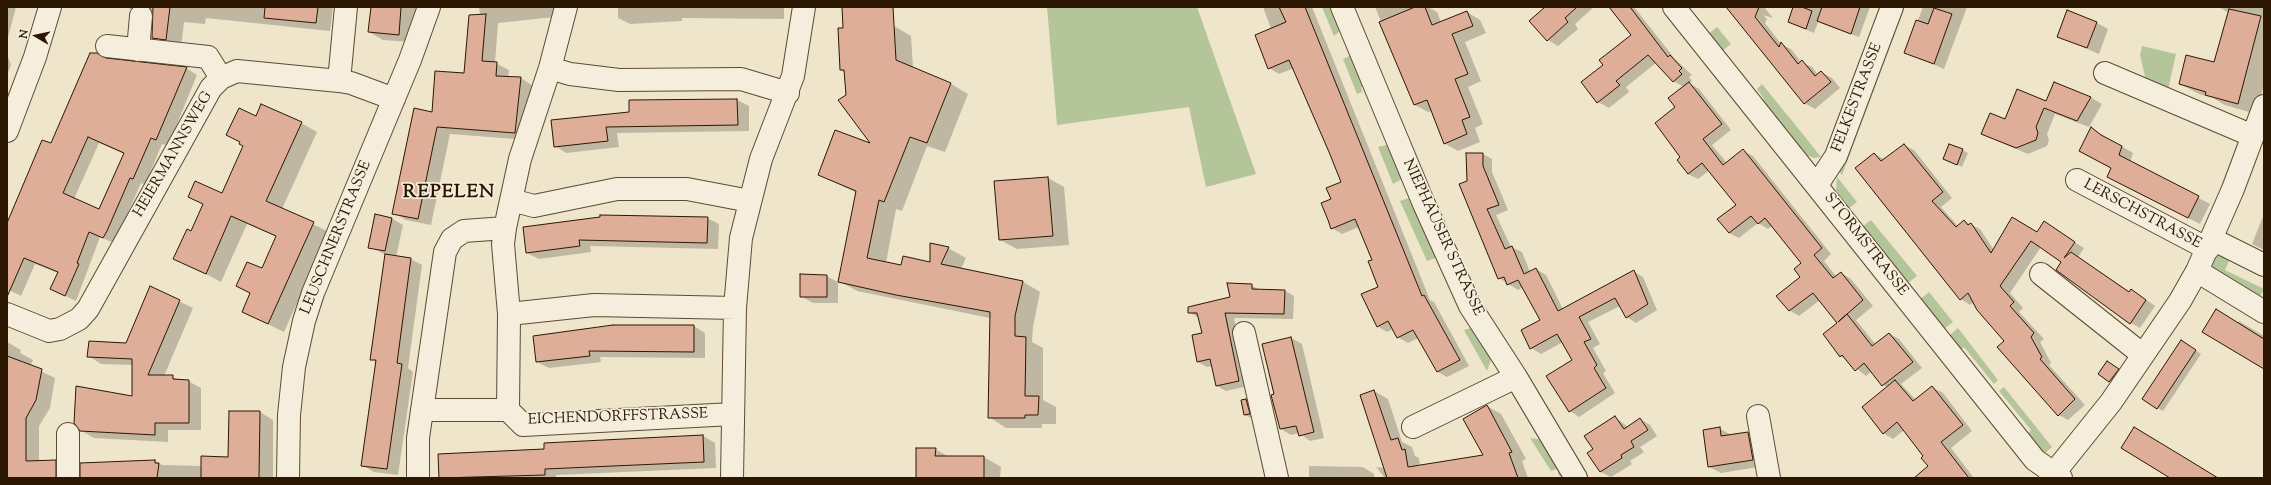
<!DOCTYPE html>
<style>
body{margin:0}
#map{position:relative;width:2271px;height:485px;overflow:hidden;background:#efe5ca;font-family:"Sorts Mill Goudy",serif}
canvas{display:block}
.frame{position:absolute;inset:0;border:8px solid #2b1701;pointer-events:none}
.north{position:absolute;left:16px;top:16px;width:40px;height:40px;-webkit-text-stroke:3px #f5eedd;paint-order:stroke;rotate:279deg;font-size:11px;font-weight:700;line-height:16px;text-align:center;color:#2b1701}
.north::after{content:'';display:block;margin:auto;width:14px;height:18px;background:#2b1701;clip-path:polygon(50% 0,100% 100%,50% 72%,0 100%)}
</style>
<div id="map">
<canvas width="2271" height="485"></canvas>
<div class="frame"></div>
<div class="north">N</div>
</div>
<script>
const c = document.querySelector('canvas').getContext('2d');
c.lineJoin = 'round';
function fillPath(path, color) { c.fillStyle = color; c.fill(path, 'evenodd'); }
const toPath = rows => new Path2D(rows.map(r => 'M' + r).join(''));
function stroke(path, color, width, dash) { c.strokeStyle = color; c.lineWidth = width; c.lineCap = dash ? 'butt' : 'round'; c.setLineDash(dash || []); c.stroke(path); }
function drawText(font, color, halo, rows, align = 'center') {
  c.font = font + ' "Sorts Mill Goudy",serif'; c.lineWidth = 3.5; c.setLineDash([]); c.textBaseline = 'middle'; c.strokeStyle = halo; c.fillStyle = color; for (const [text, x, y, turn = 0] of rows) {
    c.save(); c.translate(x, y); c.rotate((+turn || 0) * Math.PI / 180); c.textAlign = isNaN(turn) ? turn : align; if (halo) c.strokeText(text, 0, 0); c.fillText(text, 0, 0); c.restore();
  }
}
fillPath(toPath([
 [1047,7,1197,7,1256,174,1206,187,1189,107,1057,125],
 [1322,7,1335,7,1344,28,1334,36],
 [1900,7,1905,7,1842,175,1839,171],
 [1717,27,1731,44,1721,52,1707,35],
 [2142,46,2176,54,2167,94,2147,85,2140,55],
 [1354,54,1366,84,1361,87,1362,92,1357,94,1343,59],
 [1762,84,1802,133,1821,157,1814,158,1804,154,1761,102,1764,99,1757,89],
 [1390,144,1404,178,1393,184,1378,147],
 [1837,177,1857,202,1848,209,1836,191],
 [1412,197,1438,257,1427,261,1400,201],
 [1871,220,1917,276,1907,284,1862,227],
 [2221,254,2231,256,2225,270,2264,289,2257,302,2212,269,2214,259],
 [1929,292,1953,322,1943,330,1919,300],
 [1474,327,1492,357,1487,371,1464,330],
 [1958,328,1998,380,1994,384,1964,347,1961,350,1949,336],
 [2004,387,2052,447,2044,454,2028,434,2031,430,1999,391],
 [1530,438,1543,440,1566,475,1559,476,1558,471,1556,469,1551,471]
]), '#b5c59a');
fillPath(toPath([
 [7,7,16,7,7,41],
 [127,7,333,7,330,31,206,18,205,24,184,22,181,48,167,46,153,38,154,11,134,11],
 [372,7,416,7,412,42,383,40,369,32],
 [479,7,562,7,564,16,498,23,495,63,509,70,508,78,521,78,533,86,528,140,450,134,431,225,406,220,394,213,433,113,465,74,480,15],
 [618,7,784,7,784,19,682,18,682,21,630,24,618,18],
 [843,7,888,7,894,26,911,36,913,68,951,84,968,94,945,152,927,146,902,211,896,209,886,263,902,266,931,263,948,248,966,258,961,269,1022,281,1040,292,1033,327,1032,342,1043,348,1043,400,1056,407,1056,424,1042,424,1042,428,1006,428,989,417,990,318,857,291,839,281,857,193,819,175,872,145,847,95,845,73,841,70,844,28],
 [1263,7,1312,7,1430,300,1434,302,1469,366,1447,377,1438,372,1418,338,1408,343,1398,337,1393,329,1387,332,1377,326,1380,287,1373,260,1359,227,1342,234,1332,228,1332,199,1342,183,1294,68,1279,74,1269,68,1271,29],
 [1375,7,1428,7,1437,12,1441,22,1467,12,1480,20,1486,33,1465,42,1481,81,1468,87,1483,124,1475,128,1480,142,1458,151,1444,143,1432,111,1428,112,1415,105],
 [1547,7,1594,7,1575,24,1578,29,1558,46,1548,40],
 [1610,7,1634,7,1675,59,1692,75,1689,77,1692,81,1689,83,1699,89,1731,130,1712,145,1727,163,1743,151,1753,156,1831,254,1824,261,1836,276,1841,273,1851,279,1873,306,1856,320,1876,345,1890,334,1899,339,1922,368,1901,384,1916,400,1932,387,1943,393,1972,431,1951,448,1974,478,1915,478,1929,466,1924,456,1904,430,1893,439,1883,433,1887,388,1872,371,1866,376,1841,356,1824,334,1838,323,1820,300,1799,316,1789,310,1802,277,1803,264,1772,226,1768,229,1758,223,1739,238,1729,233,1737,205,1710,170,1698,179,1688,174,1682,157,1677,107,1684,87,1673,81,1656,63,1626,87,1629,92,1609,108,1598,102,1605,65,1632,35],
 [1727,7,1764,7,1773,18,1763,15,1767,19,1765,23,1781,44,1791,49,1801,62,1812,67,1818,75,1821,72,1832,78,1840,88,1815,109,1804,103],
 [1794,7,1870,7,1859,37,1818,22,1814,33,1797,26,1789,22],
 [1923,7,1967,7,1944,69,1905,52],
 [2219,7,2264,7,2264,84,2256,114,2225,105,2213,98,2199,94,2180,84,2215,63,2229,13],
 [2097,23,2108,29,2099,54,2058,36],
 [7,54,11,65,7,75],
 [106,59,186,68,197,75,168,146,162,144,145,185,141,183,127,215,129,215,114,243,100,237,76,301,51,289,58,273,35,264,21,296,7,289,7,225,51,145],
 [99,143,124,154,100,210,74,199],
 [2090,97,2102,104,2089,127,2055,114,2047,134,2049,140,2047,146,2028,154,1982,134,2006,120,2047,103],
 [737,100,749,106,749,131,617,133,619,147,566,153,555,146,630,113,630,101],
 [257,117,301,123,317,132,282,209,329,232,284,332,243,312,251,294,237,286,262,270,277,237,247,224,221,282,175,258,192,232,204,205,190,196,222,194],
 [2091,128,2133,153,2130,162,2210,204,2200,224,2119,183],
 [1904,145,1914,150,1952,198,1941,207,1958,226,1964,221,1980,229,1994,250,2053,229,2084,248,2078,257,2130,292,2141,296,2155,306,2140,328,2131,323,2062,262,2041,247,2010,293,2023,308,2019,312,2044,339,2040,342,2051,363,2049,365,2085,405,2068,420,2059,415,2005,341,1974,302,1970,305,1961,299,1875,154,1885,160],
 [1962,150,1968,153,1962,167,1944,159],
 [1483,154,1492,159,1492,172,1508,210,1496,215,1511,247,1522,252,1530,272,1536,269,1546,275,1563,309,1634,272,1643,277,1657,310,1636,323,1627,317,1620,306,1588,322,1600,344,1593,348,1606,371,1603,373,1615,393,1579,417,1570,411,1573,360,1563,342,1541,354,1531,348,1541,321,1523,287,1518,290,1499,278,1468,182],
 [1048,178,1064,187,1069,245,1017,249,1000,240],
 [2264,214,2264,250,2252,244],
 [391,218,403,225,396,257,411,259,422,265,408,368,413,372,398,475,374,472,362,465,377,362,371,359,386,255,370,247],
 [707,218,719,224,718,249,590,246,591,252,539,259,527,253,524,228],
 [826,276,838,282,838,303,813,303,801,296],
 [1251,285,1260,290,1285,291,1294,296,1293,319,1234,318,1248,386,1226,391,1217,386,1213,366,1207,367,1198,362,1203,333,1199,318,1189,312,1231,298],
 [150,287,193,308,164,376,188,381,201,388,201,430,168,430,168,442,94,438,80,430,133,397,133,365,101,364,89,356,126,344],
 [2239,321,2264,336,2264,368,2237,323],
 [613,326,694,326,705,333,705,358,600,357,601,362,549,368,537,362],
 [1291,338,1302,344,1324,438,1310,441,1299,433,1291,435,1281,429,1263,345],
 [7,342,21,350,20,353,33,360,30,366,55,378,50,408,39,426,39,462,55,461,69,469,69,478,7,478],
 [2186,344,2201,354,2163,411,2143,399],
 [2113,365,2123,373,2115,385,2099,373],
 [1374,391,1388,399,1402,442,1412,447,1415,456,1419,458,1420,466,1484,456,1487,406,1501,414,1526,459,1522,461,1528,478,1385,478,1376,467,1385,468],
 [1246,400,1252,403,1255,417,1251,418,1245,415],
 [260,412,273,420,273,478,80,478,155,461,162,465,202,466,229,458],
 [1615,417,1628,427,1640,419,1650,425,1657,436,1640,447,1644,452,1630,461,1632,464,1611,477,1601,472,1589,453,1594,449],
 [1719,428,1731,435,1748,433,1759,440,1764,466,1721,473,1709,467],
 [703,436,715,443,716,468,556,475,556,478,440,478,439,454,546,450,545,444],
 [935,449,949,457,984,457,1001,467,1000,478,917,478],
 [1309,466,1363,467,1374,474,1374,478,1309,478]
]), '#0003');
const building = toPath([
 [153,7,170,7,166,40,152,38,153,7],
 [265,7,318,7,316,23,264,18,265,7],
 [371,7,401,7,399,35,368,32,371,7],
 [842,7,893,7,896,60,951,83,927,143,910,137,884,202,879,200,867,258,901,265,903,256,930,262,930,243,949,247,941,264,1023,281,1015,316,1015,336,1026,337,1025,396,1039,396,1038,415,1025,415,1025,418,988,418,990,312,896,295,838,282,856,191,818,175,835,130,870,143,838,100,846,95,844,70,840,70,838,28,843,28,842,7],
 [1279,7,1305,7,1422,296,1424,295,1460,360,1437,372,1413,330,1397,338,1388,321,1377,327,1361,294,1378,287,1368,261,1372,260,1355,219,1331,229,1328,220,1321,203,1331,199,1326,188,1341,182,1329,152,1289,60,1268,69,1255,35,1286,22,1279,7],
 [1415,7,1425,7,1432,25,1467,11,1473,26,1452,34,1468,74,1455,79,1470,117,1462,120,1467,134,1444,144,1427,100,1414,105,1379,22,1415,7],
 [1545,7,1577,7,1565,18,1568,22,1547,41,1529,21,1545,7],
 [1609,7,1630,7,1668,57,1670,55,1682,68,1679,71,1682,74,1673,82,1648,55,1616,81,1620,85,1597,103,1581,82,1603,65,1599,60,1631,35,1609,7],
 [1726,7,1759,7,1755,17,1779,47,1781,42,1798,64,1802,60,1815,76,1821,71,1831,82,1804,104,1726,7],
 [1793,7,1802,7,1812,11,1806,29,1788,22,1793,7],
 [1822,7,1860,7,1851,34,1817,21,1822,7],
 [1934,8,1952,14,1934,64,1904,53,1916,20,1928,24,1934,8],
 [2229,9,2261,16,2238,104,2205,95,2206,92,2179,84,2186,55,2214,62,2229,9],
 [2067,10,2097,22,2087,48,2057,37,2067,10],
 [486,14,482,61,497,62,496,76,521,77,515,133,437,127,418,219,392,214,414,108,432,112,435,71,464,73,469,15,486,14],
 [90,53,97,53,106,58,187,67,156,140,151,138,133,179,130,178,107,231,103,238,89,232,77,263,79,264,65,296,50,289,58,272,24,258,7,297,7,223,42,140,51,143,90,53],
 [88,137,124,153,99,209,63,193,88,137],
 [1689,82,1722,124,1703,139,1723,165,1743,149,1822,248,1814,255,1833,278,1841,272,1863,300,1838,322,1847,314,1872,346,1889,333,1913,362,1882,386,1864,363,1855,371,1842,355,1840,357,1823,334,1837,323,1813,293,1789,311,1776,296,1800,277,1794,269,1801,263,1765,218,1758,224,1751,216,1729,233,1717,219,1736,205,1702,163,1688,174,1677,160,1680,157,1655,123,1675,107,1668,98,1689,82],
 [2054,82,2091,97,2077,121,2044,108,2036,127,2038,133,2036,140,2016,148,1981,134,1990,113,2005,119,2017,89,2046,101,2054,82],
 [737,99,738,125,606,127,608,141,554,147,551,120,629,112,629,100,737,99],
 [261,104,302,122,266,201,314,222,268,324,242,312,250,293,236,286,247,262,262,268,276,236,231,216,206,274,173,259,187,229,191,231,203,204,188,197,195,181,222,193,243,146,239,144,240,142,226,135,239,108,256,116,261,104],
 [2091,127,2101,135,2122,146,2119,155,2199,196,2188,218,2107,177,2111,168,2079,151,2091,127],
 [1904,144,1943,192,1932,201,1956,227,1964,220,1968,225,1971,223,1991,253,2012,217,2037,232,2044,221,2075,242,2064,258,2071,252,2129,292,2131,289,2146,300,2130,324,2056,270,2061,262,2031,241,2000,286,2014,302,2010,306,2034,333,2031,337,2042,357,2040,359,2075,399,2058,416,1997,347,2004,341,1977,310,1968,293,1960,300,1855,168,1874,153,1881,161,1904,144],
 [1949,144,1963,149,1957,165,1943,159,1949,144],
 [1466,153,1483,153,1483,166,1499,205,1487,209,1505,249,1512,246,1524,274,1536,268,1558,311,1634,270,1648,304,1626,318,1615,298,1579,317,1591,339,1584,342,1597,365,1594,368,1606,388,1569,412,1546,376,1572,360,1557,334,1530,349,1521,330,1540,320,1518,280,1507,285,1504,277,1498,279,1459,184,1467,181,1466,153],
 [1048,177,1053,236,999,240,994,181,1048,177],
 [375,214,392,218,385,251,368,248,375,214],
 [600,215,708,217,707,243,579,240,580,246,526,253,523,227,600,217,600,215],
 [385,254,411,258,397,363,402,364,387,469,361,466,376,360,370,360,385,254],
 [800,274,827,275,827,297,800,297,800,274],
 [1227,283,1252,284,1252,289,1285,290,1284,314,1225,313,1239,381,1216,386,1210,359,1197,362,1192,335,1202,333,1197,313,1188,313,1188,307,1230,297,1227,283],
 [150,286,180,300,148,375,173,375,173,379,189,380,189,423,155,423,155,435,80,431,74,423,76,386,132,396,132,359,87,357,89,341,126,343,150,286],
 [2216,309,2264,339,2264,369,2202,332,2216,309],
 [613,325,694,325,694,352,589,351,590,356,536,362,533,336,613,325],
 [1291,337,1314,432,1299,436,1296,426,1280,429,1271,395,1274,394,1262,344,1291,337],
 [2181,340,2196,350,2157,409,2142,399,2181,340],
 [7,356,42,369,36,400,26,418,26,461,56,460,56,478,7,478,7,356],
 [2107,361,2119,369,2109,382,2098,374,2107,361],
 [1895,380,1913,401,1932,386,1963,425,1941,442,1969,478,1914,478,1928,466,1921,458,1923,456,1897,422,1883,434,1862,407,1895,380],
 [1374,390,1391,440,1398,438,1402,450,1405,449,1408,467,1483,455,1463,419,1487,405,1512,452,1509,453,1518,478,1387,478,1360,395,1374,390],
 [1246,399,1250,414,1244,415,1241,400,1246,399],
 [229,411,260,411,259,478,201,478,201,456,228,457,229,411],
 [1615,416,1624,429,1640,418,1648,430,1631,441,1634,447,1621,455,1622,458,1600,472,1587,453,1593,449,1584,436,1615,416],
 [1720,427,1721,436,1748,432,1753,460,1708,467,1703,430,1720,427],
 [2134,427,2187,459,2218,478,2170,478,2121,448,2134,427],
 [703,435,704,462,545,469,545,475,439,478,438,454,544,449,544,443,703,435],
 [916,448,936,448,935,456,984,456,984,478,916,478,916,448],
 [155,460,155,463,159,463,157,478,80,478,80,463,155,460]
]);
fillPath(building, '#deae99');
stroke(building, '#2b1701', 1);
const minor = toPath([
 [566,7,550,68,520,159,505,228,503,244,509,314,508,410,523,425,733,414],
 [1342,7,1424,204,1470,306,1516,377,1576,478],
 [1674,7,2035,460,2061,478],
 [107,46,208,57,221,78],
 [138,50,141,16],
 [550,68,570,74,619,80,741,79,788,93],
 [2105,73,2253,136],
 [339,81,346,7],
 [7,131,35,57,50,7],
 [2077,180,2208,249],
 [1817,185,1836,156,1892,7],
 [511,200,534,206,617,189,687,189,750,201],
 [2212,239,2264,265],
 [2197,271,2264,312],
 [2041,274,2143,355],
 [7,314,49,331,60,329,79,319,88,309,211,88,221,78,237,71,339,81,351,83,394,99],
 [509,314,594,305,735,308],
 [1244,333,1277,478],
 [422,410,508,410],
 [1758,416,1769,478],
 [1413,427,1516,377],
 [68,478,68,434],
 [288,478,289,415,294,367,304,321,313,293,410,60,429,7],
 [418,478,418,438,445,252,452,239,464,231,505,228],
 [732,478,735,308,741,238,761,159,793,76,804,7],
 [2050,478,2111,402,2180,301,2197,271,2233,189,2264,106]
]);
stroke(minor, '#5c4a33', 24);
stroke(minor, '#f5eedd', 22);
drawText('15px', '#2b1701', '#f5eedd', [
 ["FELKESTRASSE",1858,98,-69],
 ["HEIERMANNSWEG",174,155,-60],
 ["LERSCHSTRASSE",2142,215,28],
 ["LEUSCHNERSTRASSE",337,238,-68],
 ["NIEPHAUSER STRASSE",1442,238,65],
 ["STORMSTRASSE",1865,245,52],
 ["EICHENDORFFSTRASSE",618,418,-2]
]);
c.letterSpacing = '1px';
drawText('bold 19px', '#2b1701', '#f5eedd', [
 ["REPELEN",449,194]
]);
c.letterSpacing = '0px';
</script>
